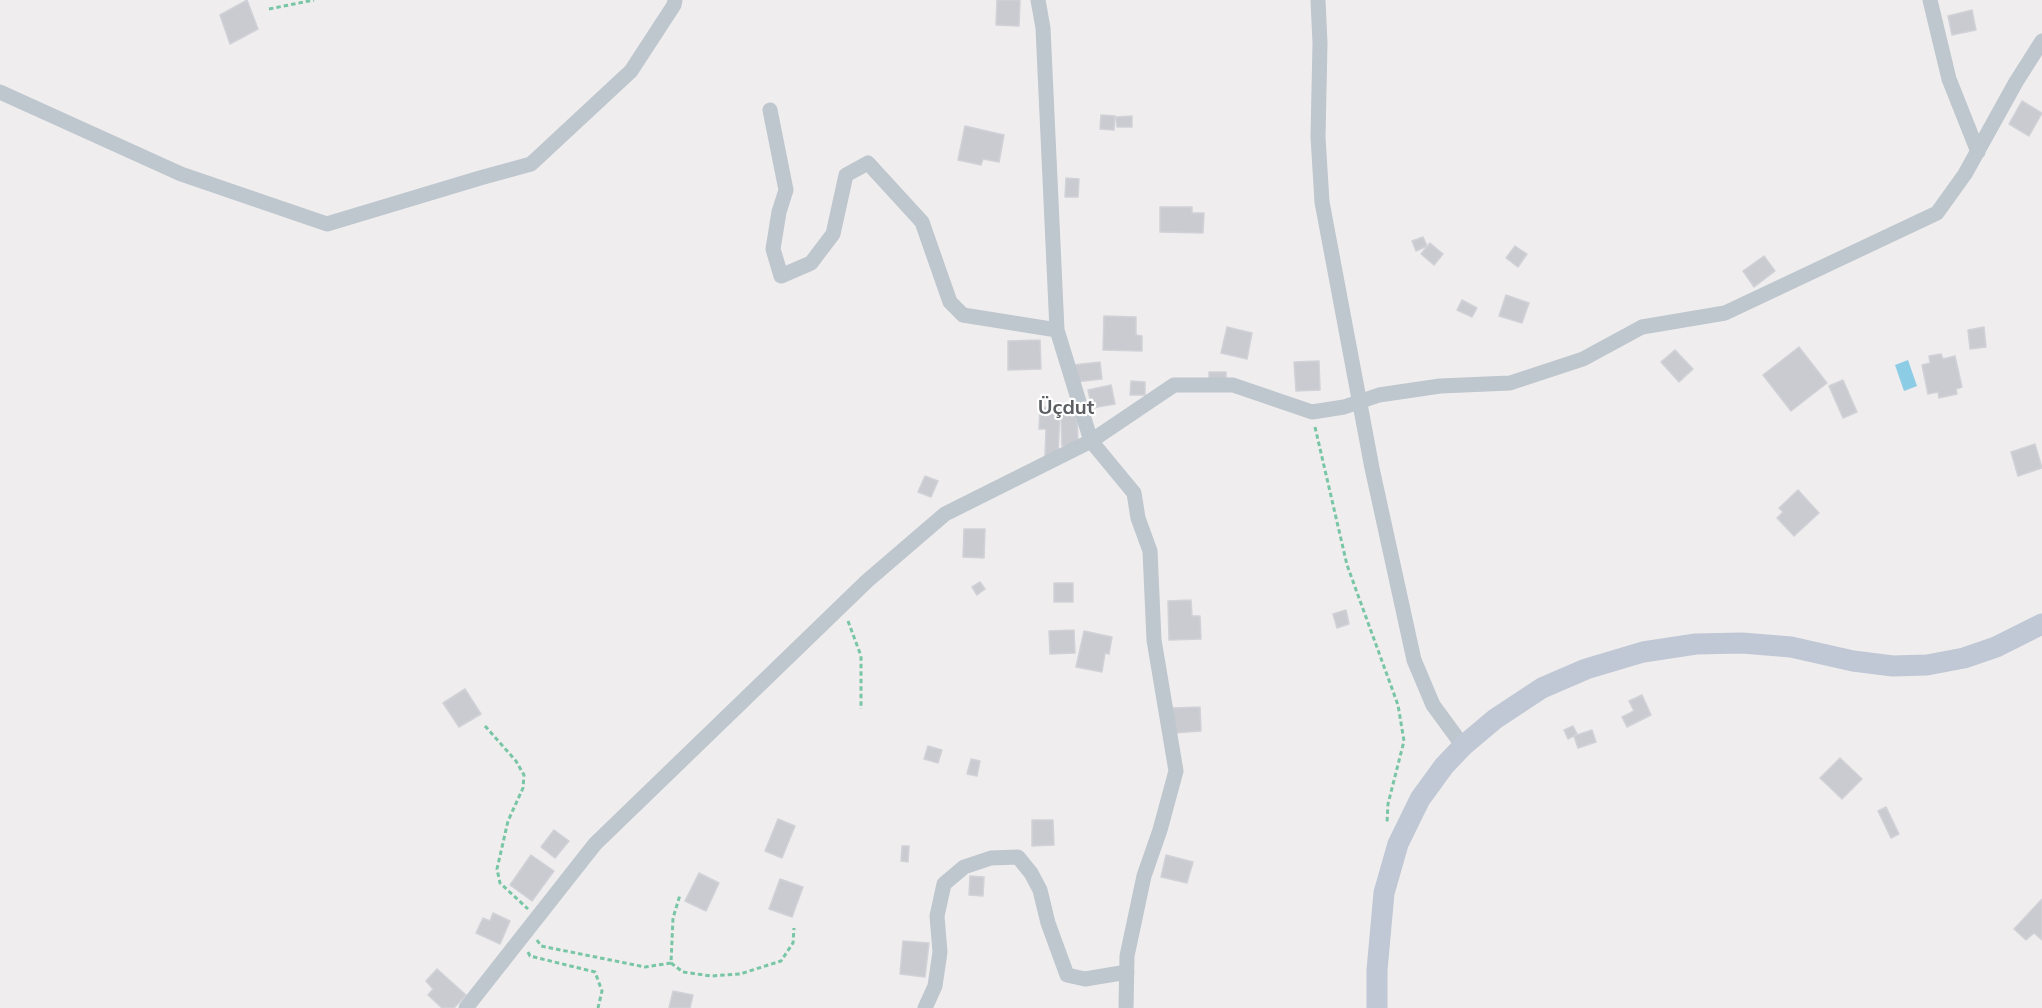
<!DOCTYPE html>
<meta charset="utf-8">
<style>
body{margin:0}
canvas{display:block;background:#efeded}
</style>
<canvas width="2042" height="1008"></canvas>
<script>
const c = document.querySelector('canvas').getContext('2d');
c.lineJoin = 'round';
function fillPath(path, color) { c.fillStyle = color; c.fill(path, 'evenodd'); }
const toPath = rows => new Path2D(rows.map(r => 'M' + r).join(''));
function stroke(path, color, width, dash) { c.strokeStyle = color; c.lineWidth = width; c.lineCap = dash ? 'butt' : 'round'; c.setLineDash(dash || []); c.stroke(path); }
function drawText(font, color, halo, rows, align = 'center') {
  c.font = font + ' Mulish,sans-serif'; c.lineWidth = 4.5; c.setLineDash([]); c.textBaseline = 'middle'; c.strokeStyle = halo; c.fillStyle = color; for (const [text, x, y, turn = 0] of rows) {
    c.save(); c.translate(x, y); c.rotate((+turn || 0) * Math.PI / 180); c.textAlign = isNaN(turn) ? turn : align; if (halo) c.strokeText(text, 0, 0); c.fillText(text, 0, 0); c.restore();
  }
}
fillPath(toPath([
 [1908,360,1917,386,1904,391,1895,365]
]), '#8dcce5');
const building = toPath([
 [247,0,258,29,230,44,220,15,247,0],
 [997,0,1020,0,1019,26,996,25,997,0],
 [1972,10,1976,30,1952,35,1948,16,1972,10],
 [2022,101,2042,113,2029,136,2009,124,2022,101],
 [1101,115,1115,116,1114,130,1100,129,1101,115],
 [1132,116,1132,127,1117,127,1116,117,1132,116],
 [965,126,1004,135,999,162,983,159,981,165,958,160,965,126],
 [1066,178,1079,179,1078,197,1065,197,1066,178],
 [1160,207,1192,207,1192,213,1204,213,1203,233,1160,232,1160,207],
 [1423,237,1427,246,1416,251,1412,241,1423,237],
 [1430,243,1443,254,1434,265,1421,254,1430,243],
 [1515,246,1527,254,1518,267,1506,258,1515,246],
 [1764,256,1775,271,1754,287,1743,271,1764,256],
 [1506,295,1529,303,1522,323,1499,316,1506,295],
 [1462,300,1477,308,1472,317,1457,310,1462,300],
 [1104,316,1136,317,1136,335,1142,336,1142,351,1103,350,1104,316],
 [1227,327,1252,333,1247,359,1221,353,1227,327],
 [1984,327,1986,347,1970,349,1968,330,1984,327],
 [1040,340,1041,369,1008,370,1008,341,1040,340],
 [1799,347,1827,383,1791,411,1763,375,1799,347],
 [1675,350,1693,369,1679,382,1661,362,1675,350],
 [1941,354,1943,359,1955,356,1962,387,1956,389,1957,394,1939,398,1938,392,1928,394,1922,365,1930,363,1929,356,1941,354],
 [1319,361,1320,390,1296,391,1294,362,1319,361],
 [1100,362,1102,379,1075,382,1073,365,1100,362],
 [1209,372,1226,372,1226,381,1209,381,1209,372],
 [1843,380,1857,412,1843,418,1829,386,1843,380],
 [1131,381,1145,382,1145,395,1130,395,1131,381],
 [1111,385,1115,404,1092,408,1088,390,1111,385],
 [1040,407,1060,408,1058,456,1045,456,1046,429,1039,429,1040,407],
 [1077,413,1078,446,1062,446,1061,414,1077,413],
 [2035,444,2042,468,2018,476,2011,452,2035,444],
 [925,476,938,481,931,497,918,492,925,476],
 [1798,490,1819,513,1794,536,1777,518,1783,512,1779,508,1798,490],
 [964,529,985,529,984,558,963,557,964,529],
 [980,582,985,589,977,595,972,587,980,582],
 [1054,583,1073,583,1073,602,1054,602,1054,583],
 [1191,600,1192,616,1200,616,1201,639,1169,640,1168,601,1191,600],
 [1346,610,1349,624,1337,628,1333,614,1346,610],
 [1074,630,1075,653,1050,654,1049,631,1074,630],
 [1084,631,1112,637,1109,654,1105,653,1102,672,1076,667,1084,631],
 [465,689,481,714,459,727,443,703,465,689],
 [1642,695,1651,715,1627,727,1622,717,1634,711,1629,701,1642,695],
 [1200,707,1201,731,1174,733,1172,708,1200,707],
 [1573,726,1577,734,1568,739,1564,730,1573,726],
 [1592,730,1596,742,1578,748,1574,736,1592,730],
 [928,746,942,750,938,763,924,759,928,746],
 [1840,758,1862,779,1842,799,1820,778,1840,758],
 [971,759,980,761,977,776,967,774,971,759],
 [1886,807,1899,834,1891,838,1878,811,1886,807],
 [778,819,795,826,782,858,765,851,778,819],
 [1032,820,1053,820,1054,845,1032,846,1032,820],
 [554,830,569,841,555,858,541,847,554,830],
 [902,846,909,846,908,862,901,861,902,846],
 [531,855,554,871,532,901,510,885,531,855],
 [1166,855,1193,862,1187,883,1161,877,1166,855],
 [699,873,719,883,706,911,685,901,699,873],
 [970,876,984,877,983,896,969,895,970,876],
 [780,879,803,887,792,917,769,909,780,879],
 [2042,899,2042,940,2034,933,2026,940,2014,929,2042,899],
 [493,913,510,921,500,944,476,933,483,918,490,921,493,913],
 [903,941,929,943,925,977,900,974,903,941],
 [437,969,466,995,454,1008,442,1008,428,995,433,989,426,981,437,969],
 [673,991,693,995,690,1008,669,1008,673,991]
]);
fillPath(building, '#cacbd1');
stroke(building, '#d1d2d8', 1.5);
stroke(toPath([
 [269,9,314,0],
 [1315,427,1347,565,1398,705,1404,741,1388,804,1387,823],
 [848,621,861,656,861,709],
 [485,726,516,761,524,775,523,788,508,821,497,869,500,883,528,909],
 [537,940,541,946,645,967,671,963,673,918,680,895],
 [528,952,530,956,595,972,602,991,598,1008],
 [671,963,683,972,711,976,740,974,781,961,793,943,794,928]
]), '#78c6a6', 3, [4.5, 3]);
stroke(toPath([
 [1038,0,1043,28,1057,330,1091,441,1134,493,1138,518,1150,551,1154,640,1176,771,1160,830,1144,876,1127,956,1126,1008],
 [1318,0,1320,43,1318,137,1322,202,1372,468,1414,660,1433,705,1463,746],
 [1930,0,1949,79,1978,152],
 [0,92,181,174,327,224,480,178,531,164,631,71,674,5,675,0],
 [770,110,786,190,779,212,773,249,781,276,811,263,833,234,846,175,868,163,922,222,950,302,963,315,1057,330],
 [466,1008,595,844,867,581,945,514,1091,441,1174,385,1233,385,1312,412,1344,407,1379,395,1440,386,1510,383,1583,359,1642,327,1725,313,1937,213,1965,174,2016,82,2042,41],
 [925,1008,935,986,940,952,937,916,944,884,964,867,991,858,1018,857,1031,873,1040,890,1048,923,1067,975,1085,979,1127,972]
]), '#bec6ce', 15);
stroke(toPath([
 [1377,1008,1377,970,1384,893,1398,844,1420,799,1444,766,1463,746,1495,719,1542,688,1586,669,1643,652,1696,644,1742,643,1791,647,1853,661,1893,666,1927,665,1964,658,1996,647,2042,624]
]), '#c0c8d5', 21);
drawText('bold 20px', '#5a5d61', '#fff', [
 ["Üçdut",1066,408]
]);
</script>
